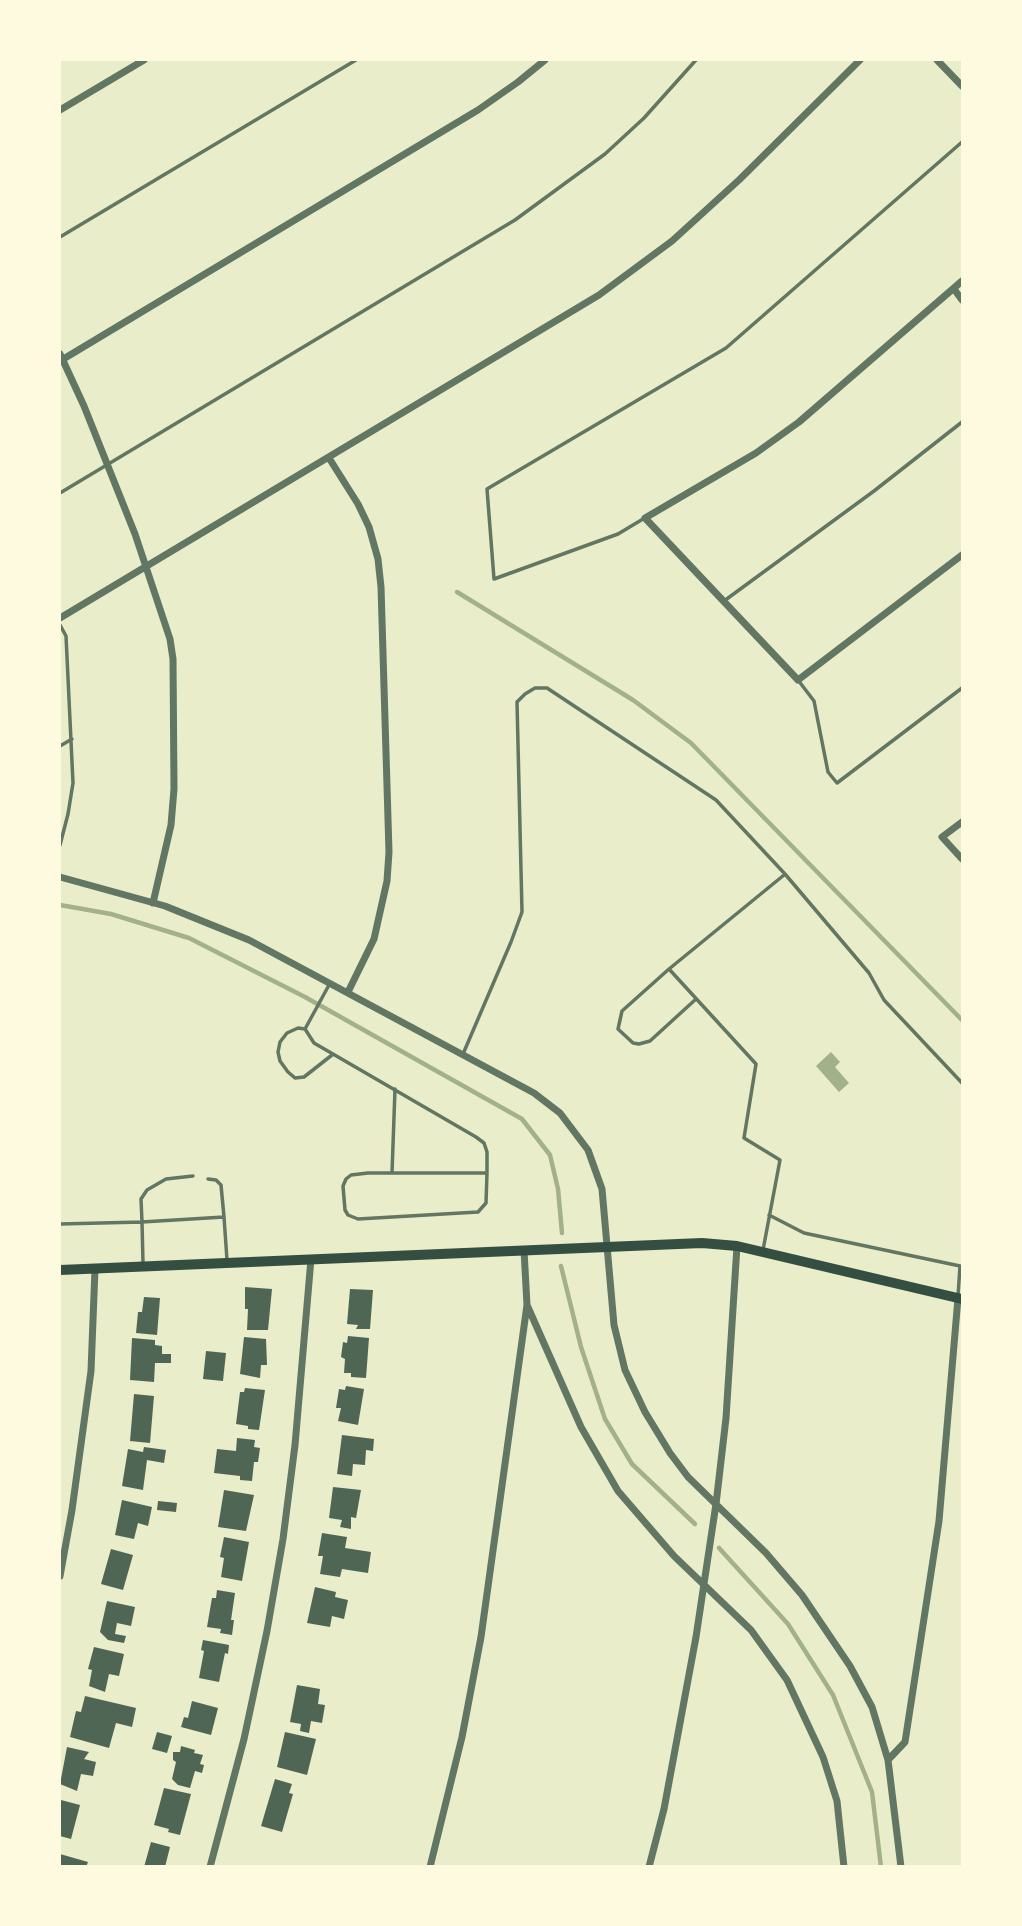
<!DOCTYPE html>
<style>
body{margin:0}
#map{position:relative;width:1022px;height:1926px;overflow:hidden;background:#e9edc9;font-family:Figtree,sans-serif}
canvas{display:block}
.frame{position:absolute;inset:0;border:61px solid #fefae0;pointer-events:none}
</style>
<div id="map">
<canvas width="1022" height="1926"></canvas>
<div class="frame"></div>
</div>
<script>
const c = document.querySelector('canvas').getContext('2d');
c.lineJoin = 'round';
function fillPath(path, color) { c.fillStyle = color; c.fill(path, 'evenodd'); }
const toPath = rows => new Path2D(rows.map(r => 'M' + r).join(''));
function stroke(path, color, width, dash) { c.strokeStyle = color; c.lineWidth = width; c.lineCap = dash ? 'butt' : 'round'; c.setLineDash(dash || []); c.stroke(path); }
fillPath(toPath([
 [831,1052,840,1062,835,1067,849,1083,839,1092,816,1066]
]), '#a3b18a');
stroke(toPath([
 [457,592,633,700,691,743,962,1020],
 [60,905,111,914,189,938,305,997,522,1119,550,1155,558,1189,562,1233],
 [561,1266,581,1347,605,1419,632,1464,695,1524],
 [719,1548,788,1624,833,1695,872,1792,881,1867]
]), '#a3b18a', 4.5);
fillPath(toPath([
 [245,1287,272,1289,268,1330,247,1330,248,1309,245,1309],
 [350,1289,373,1290,370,1329,356,1329,358,1325,347,1324],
 [144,1297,160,1298,157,1335,136,1333,138,1312,142,1312],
 [348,1336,369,1338,366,1378,351,1377,351,1373,344,1373,345,1359,341,1357,343,1342,347,1343],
 [244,1337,266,1339,267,1365,261,1365,260,1378,240,1374],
 [132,1338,155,1340,155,1345,162,1346,162,1354,171,1354,171,1363,155,1363,154,1382,130,1380],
 [206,1351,226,1353,223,1381,203,1379],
 [346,1386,364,1389,358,1425,338,1421,341,1408,336,1408,339,1389,345,1390],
 [245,1388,265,1390,259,1430,248,1429,248,1426,236,1424,240,1392,244,1392],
 [134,1394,154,1396,150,1443,130,1441],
 [342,1435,374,1439,373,1451,366,1450,365,1465,353,1464,352,1476,337,1474],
 [237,1438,255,1440,254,1447,260,1448,258,1462,254,1462,252,1481,240,1480,240,1476,214,1473,217,1449,236,1451],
 [144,1447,166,1450,164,1463,147,1460,143,1490,122,1486,128,1449,143,1452],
 [333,1487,361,1490,356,1518,351,1517,351,1529,340,1527,342,1520,329,1518],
 [224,1490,254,1495,246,1531,218,1527],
 [122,1500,152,1507,148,1526,138,1523,134,1539,115,1535],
 [158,1501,177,1503,176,1512,157,1510],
 [322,1533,347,1537,345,1548,371,1552,368,1573,342,1569,340,1577,320,1574,323,1556,318,1556],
 [224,1537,249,1542,242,1581,221,1577,224,1558,220,1557],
 [111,1549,133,1555,123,1590,101,1584],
 [315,1587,336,1592,335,1597,348,1600,344,1619,332,1616,330,1627,307,1623],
 [217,1590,235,1593,231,1620,234,1620,232,1635,220,1633,221,1629,207,1627,212,1598,216,1598],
 [107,1601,135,1607,131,1626,117,1623,115,1634,126,1636,124,1643,108,1640,100,1632],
 [203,1640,229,1645,228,1654,225,1653,219,1682,199,1678,204,1651,201,1650],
 [94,1647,124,1654,119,1676,109,1674,105,1692,89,1686,92,1670,88,1669],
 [297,1685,320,1689,318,1704,325,1705,322,1723,311,1721,309,1733,300,1731,301,1724,290,1722],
 [85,1696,136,1708,132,1727,116,1723,109,1748,70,1737,76,1711,81,1712],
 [192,1701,218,1708,211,1735,181,1727,184,1717,188,1718],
 [157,1732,172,1736,167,1753,152,1749],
 [285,1732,316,1739,307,1775,277,1767],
 [181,1746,195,1750,194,1753,203,1755,200,1764,204,1765,202,1773,195,1771,190,1788,178,1785,172,1779,176,1762,173,1760,173,1752,180,1752],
 [67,1747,89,1752,84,1759,96,1762,93,1776,81,1774,77,1791,60,1784],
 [275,1779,292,1784,289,1793,293,1794,282,1832,261,1826],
 [164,1788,191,1794,180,1835,168,1832,169,1829,154,1825],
 [61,1800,80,1805,71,1839,60,1836],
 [151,1842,170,1847,165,1867,144,1867],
 [60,1854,88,1862,86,1867,60,1867]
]), '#4f6655');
stroke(toPath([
 [60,237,356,60],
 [60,493,515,220,605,154,644,118,696,60],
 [643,519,618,534,494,579,487,489,726,348,962,142],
 [724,601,874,491,962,422],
 [60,625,66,636,73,783,68,814,60,845],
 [798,680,814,701,828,772,837,783,962,688],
 [60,746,72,739],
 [669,969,622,1011,618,1029,633,1043,639,1044,650,1041,696,999],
 [329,985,305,1029,314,1043,476,1137,484,1143,487,1152,487,1173,486,1203,478,1212,358,1219,348,1215,345,1210,343,1186,346,1179,351,1175,368,1173,487,1173],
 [305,1029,298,1028,287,1033,280,1042,278,1052,280,1061,288,1072,295,1078,304,1077,332,1055],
 [463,1054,511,942,522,912,517,702,525,694,535,688,547,688,716,800,785,874,869,973,884,1000,962,1083],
 [392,1173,395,1089],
 [193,1176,166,1179,147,1190,141,1199,142,1222,224,1217,227,1260],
 [208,1179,216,1180,221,1185,224,1217],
 [769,1215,804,1233,960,1266,958,1296],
 [60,1224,142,1222,143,1263],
 [763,1250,780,1160,744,1138,756,1064,669,969,784,875]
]), '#617663', 3.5);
stroke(toPath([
 [937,60,962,86],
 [60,110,144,60],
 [962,281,799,422,756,453,645,518,798,680,962,555],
 [954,289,962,300],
 [60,354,84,406,135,534,170,639,173,659,174,789,171,825,153,903],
 [60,361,478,110,518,82,545,60],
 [329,458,358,504,369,527,378,559,381,587,389,852,387,881,374,939,348,992],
 [60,618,599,295,672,241,739,180,860,60],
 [962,822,942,837,962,859],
 [60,877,165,906,249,940,534,1093,560,1113,588,1150,602,1189,614,1325,625,1370,645,1412,670,1453,688,1477,766,1553,802,1595,850,1666,872,1707,888,1760,901,1867],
 [527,1305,581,1427,618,1491,674,1556,751,1630,787,1680,823,1757,837,1801,844,1867],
 [60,1576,72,1510,91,1371,95,1269],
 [888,1760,905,1742,939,1521,958,1298],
 [210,1867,244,1739,267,1631,283,1539,295,1445,311,1259],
 [430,1867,462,1737,481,1637,527,1305,524,1250],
 [649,1867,664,1809,696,1637,716,1504,726,1418,737,1246]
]), '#617663', 7);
stroke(toPath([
 [60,1270,702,1243,737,1246,962,1299]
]), '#344e41', 10);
</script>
